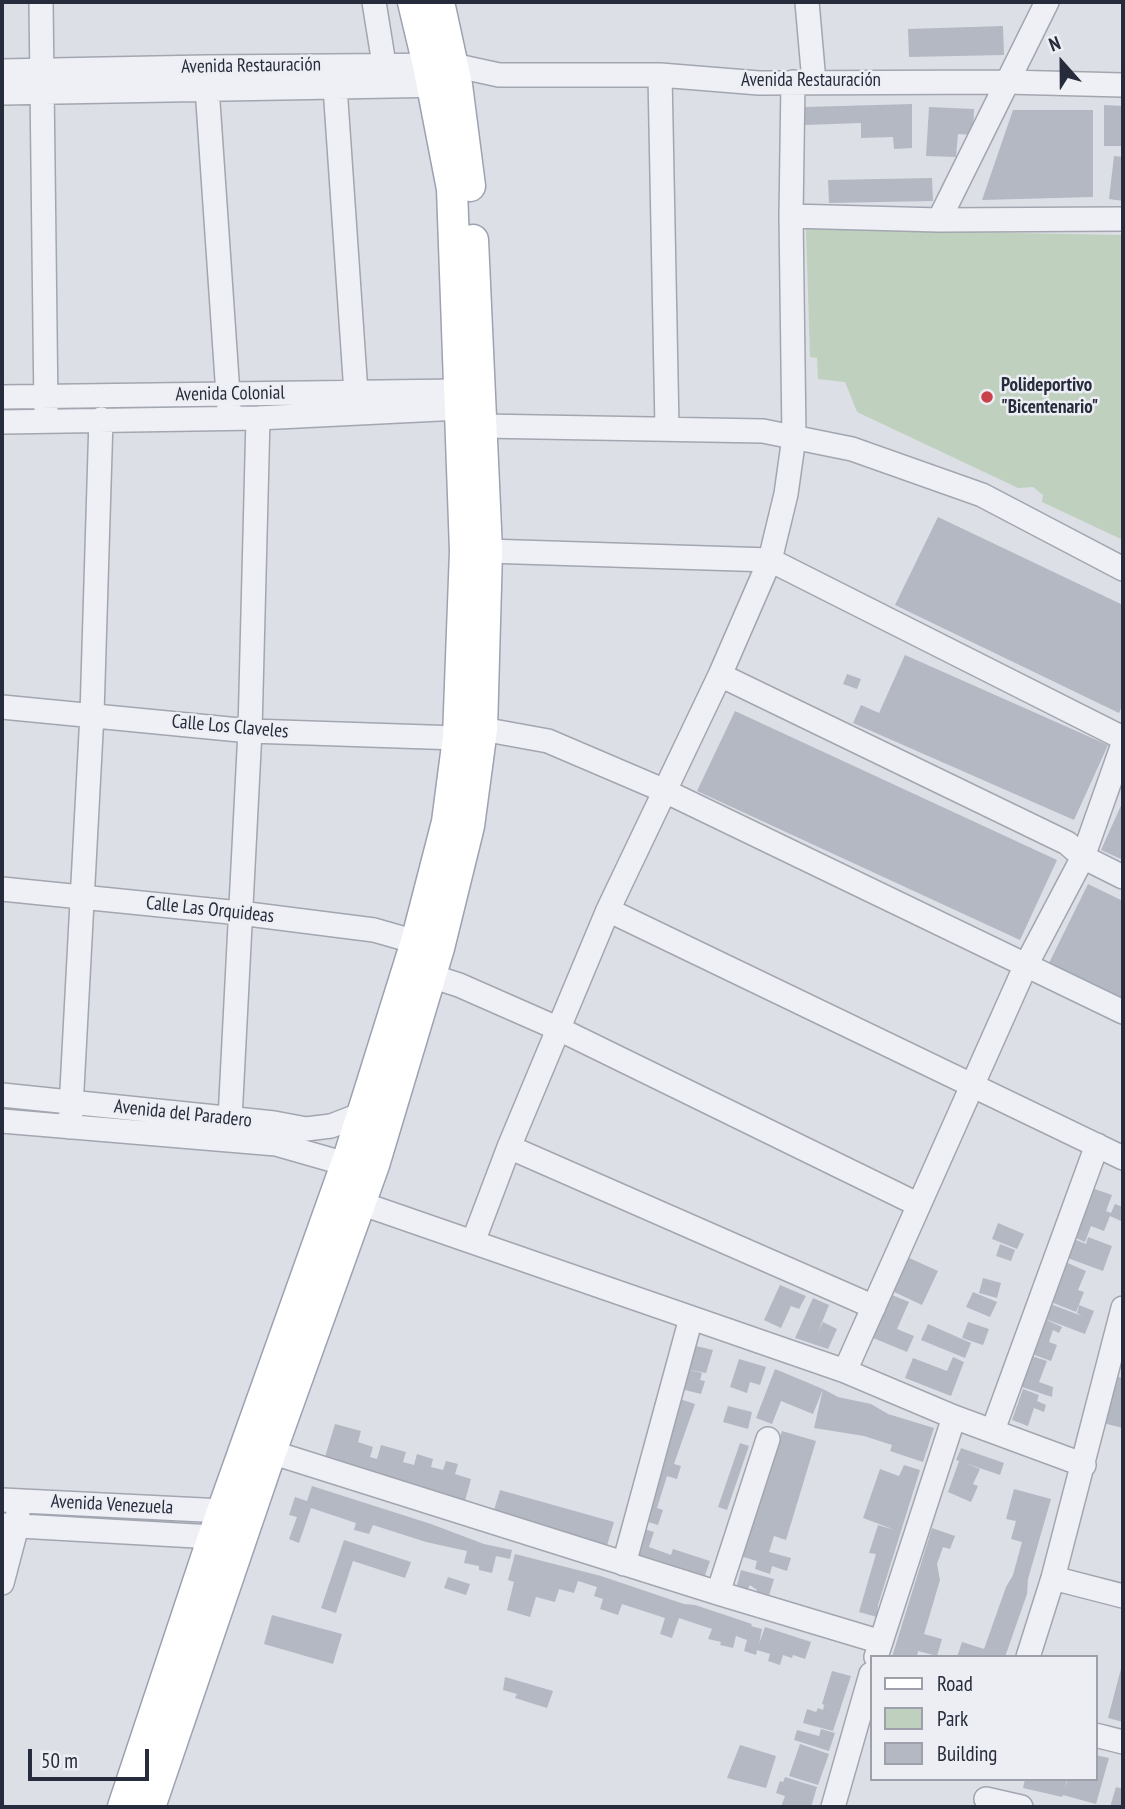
<!DOCTYPE html>
<meta charset="utf-8">
<style>
body{margin:0}
#map{position:relative;width:1125px;height:1809px;overflow:hidden;background:#dcdfe6;font-family:"PT Sans Narrow",sans-serif}
canvas{display:block}
.frame{position:absolute;inset:0;border:4px solid #262c3c;pointer-events:none}
.legend{position:absolute;left:870px;top:1655px;width:228px;height:126px;box-sizing:border-box;background:#eceef4;border:2px solid #9da0aa;margin:0;padding:9px 12px;list-style:none;font-size:21px;color:#262c3c}
.legend li{display:flex;align-items:center;gap:14px;height:35px}
.legend b{width:35px;border:2px solid #9da0aa}
.north{position:absolute;left:1027px;top:28px;width:70px;height:70px;-webkit-text-stroke:5px #eceef4;paint-order:stroke;rotate:339deg;font-size:19px;font-weight:700;line-height:28px;text-align:center;color:#262c3c}
.north::after{content:'';display:block;margin:auto;width:24px;height:32px;background:#262c3c;clip-path:polygon(50% 0,100% 100%,50% 72%,0 100%)}
.scale{position:absolute;left:28px;top:1749px;width:121px;height:32px;box-sizing:border-box;border:4px solid #262c3c;border-top:0;padding-left:9px;font-size:21px;line-height:24px;white-space:nowrap;color:#262c3c;-webkit-text-stroke:5px #eceef4;paint-order:stroke}
</style>
<div id="map">
<canvas width="1125" height="1809"></canvas>
<div class="frame"></div>
<ul class="legend">
<li><b style="height:9px;background:#fff"></b>Road</li>
<li><b style="height:19px;background:#c0d0be"></b>Park</li>
<li><b style="height:19px;background:#b4b8c3"></b>Building</li>
</ul>
<div class="north">N</div>
<div class="scale">50 m</div>
</div>
<script>
const c = document.querySelector('canvas').getContext('2d');
c.lineJoin = 'round';
function fillPath(path, color) { c.fillStyle = color; c.fill(path, 'evenodd'); }
const toPath = rows => new Path2D(rows.map(r => 'M' + r).join(''));
function stroke(path, color, width, dash) { c.strokeStyle = color; c.lineWidth = width; c.lineCap = dash ? 'butt' : 'round'; c.setLineDash(dash || []); c.stroke(path); }
function drawText(font, color, halo, rows, align = 'center') {
  c.font = font + ' "PT Sans Narrow",sans-serif'; c.lineWidth = 5; c.setLineDash([]); c.textBaseline = 'middle'; c.strokeStyle = halo; c.fillStyle = color; for (const [text, x, y, turn = 0] of rows) {
    c.save(); c.translate(x, y); c.rotate((+turn || 0) * Math.PI / 180); c.textAlign = isNaN(turn) ? turn : align; if (halo) c.strokeText(text, 0, 0); c.fillText(text, 0, 0); c.restore();
  }
}
fillPath(toPath([
 [806,229,1123,235,1123,540,1042,502,1043,495,1033,487,1018,488,857,412,845,382,818,379,817,358,810,357]
]), '#c0d0be');
fillPath(toPath([
 [1003,26,1004,55,909,57,908,29],
 [912,104,912,148,894,149,893,137,861,138,861,123,805,125,805,107],
 [1104,105,1123,106,1123,146,1104,146],
 [929,107,974,109,973,135,958,134,956,157,926,156],
 [1013,110,1093,110,1093,197,982,200],
 [1114,156,1123,157,1123,201,1109,199],
 [932,178,933,201,829,203,828,180],
 [938,517,1123,605,1123,704,1119,713,895,605],
 [905,655,1108,745,1074,820,853,723,861,705,879,713],
 [847,674,861,679,857,689,843,684],
 [735,711,1057,860,1020,940,697,791],
 [1123,801,1123,860,1101,850],
 [1088,884,1123,901,1123,998,1049,963],
 [1086,1186,1112,1195,1106,1211,1111,1213,1115,1204,1123,1207,1123,1222,1110,1216,1104,1231,1091,1226,1085,1242,1069,1235],
 [998,1223,1024,1234,1017,1249,992,1239],
 [1069,1237,1086,1244,1088,1237,1112,1246,1103,1271,1062,1256],
 [1000,1244,1015,1250,1011,1261,996,1256],
 [907,1257,938,1271,922,1305,892,1291],
 [1063,1261,1086,1271,1078,1290,1084,1292,1076,1312,1046,1300],
 [983,1278,1001,1283,997,1298,979,1293],
 [780,1285,806,1296,799,1309,791,1306,781,1328,764,1320],
 [973,1292,997,1302,990,1317,966,1307],
 [892,1295,909,1302,897,1329,914,1336,907,1352,866,1335,873,1319,880,1322],
 [813,1298,829,1305,818,1332,823,1322,837,1329,828,1349,795,1338],
 [1045,1302,1082,1316,1077,1313,1079,1305,1094,1311,1085,1334,1043,1318,1062,1327,1059,1333,1053,1330,1049,1342,1057,1345,1051,1361,1026,1352],
 [968,1322,989,1329,983,1345,962,1338],
 [928,1324,971,1343,965,1358,921,1340],
 [696,1346,713,1350,706,1373,685,1369,702,1373,700,1380,705,1381,701,1394,673,1387,683,1349,694,1352],
 [1032,1356,1047,1361,1039,1382,1053,1387,1052,1397,1022,1387],
 [953,1357,964,1362,951,1396,905,1378,913,1358,947,1371],
 [739,1359,766,1367,760,1385,750,1382,747,1393,730,1387],
 [775,1369,823,1389,838,1397,871,1404,888,1414,934,1428,923,1462,890,1451,892,1445,864,1436,814,1428,823,1389,813,1414,781,1401,772,1424,756,1418],
 [1114,1376,1123,1378,1123,1428,1103,1423],
 [1023,1389,1039,1395,1037,1401,1046,1405,1044,1412,1034,1408,1028,1426,1012,1420],
 [680,1399,695,1404,674,1464,681,1466,677,1479,667,1476,657,1508,663,1510,658,1525,642,1520,657,1473,661,1474,665,1461,659,1458],
 [728,1406,752,1412,748,1429,723,1422],
 [335,1424,361,1431,358,1442,373,1447,370,1457,377,1459,381,1445,406,1452,403,1462,414,1465,417,1454,433,1459,431,1467,443,1470,446,1461,458,1464,455,1474,471,1479,465,1501,324,1460],
 [782,1431,816,1441,786,1540,774,1536,769,1552,791,1558,787,1571,772,1566,770,1574,755,1569,757,1561,743,1557],
 [740,1443,749,1446,727,1510,718,1507],
 [961,1448,1004,1463,1000,1475,965,1463,980,1469,973,1484,978,1486,971,1502,948,1492,959,1461,956,1460],
 [904,1465,920,1470,878,1605,877,1617,859,1612,876,1554,869,1553,878,1525,895,1530,863,1518,880,1469,899,1476],
 [312,1486,431,1524,484,1544,512,1550,510,1559,496,1556,492,1573,479,1570,479,1566,464,1563,467,1551,426,1542,373,1525,369,1534,354,1530,356,1523,311,1508,299,1543,289,1539,297,1517,289,1515,295,1497,307,1501],
 [1014,1489,1051,1499,1028,1579,1027,1594,1005,1657,957,1657,962,1642,984,1649,1006,1587,1013,1575,1022,1542,1011,1539,1016,1521,1006,1519],
 [500,1490,614,1522,606,1549,492,1517],
 [641,1528,654,1532,649,1547,671,1555,673,1549,710,1561,704,1578,632,1554],
 [932,1528,955,1536,950,1549,943,1547,937,1564,940,1580,924,1634,942,1639,937,1656,918,1651,917,1657,892,1657],
 [344,1540,411,1562,405,1578,353,1561,336,1613,321,1608],
 [515,1554,601,1576,684,1604,695,1605,752,1624,751,1626,762,1629,759,1644,765,1627,811,1642,805,1659,793,1655,792,1658,783,1655,780,1665,768,1661,770,1654,757,1650,756,1655,744,1651,747,1640,736,1636,733,1648,720,1645,721,1642,708,1639,712,1629,679,1618,672,1638,660,1634,665,1618,622,1604,618,1615,600,1609,603,1599,594,1596,597,1587,578,1581,574,1593,559,1589,555,1602,536,1597,530,1617,507,1610,514,1582,508,1580],
 [741,1570,774,1579,768,1599,754,1596,757,1590,750,1585,746,1592,736,1589],
 [448,1577,470,1584,466,1595,444,1588],
 [272,1615,342,1634,333,1664,264,1644],
 [1122,1665,1123,1665,1123,1722,1108,1718],
 [832,1671,851,1676,833,1731,803,1723,807,1709,816,1712,818,1708,823,1710,824,1705,832,1708,822,1704],
 [505,1677,553,1691,547,1708,515,1698,517,1694,503,1690],
 [821,1729,835,1733,829,1751,794,1740,797,1730,819,1736],
 [800,1744,829,1754,818,1785,789,1776],
 [740,1745,776,1756,766,1788,727,1778],
 [1095,1755,1109,1758,1096,1804,1063,1795,1062,1797,1023,1788,1025,1779,1067,1779,1065,1788,1068,1779,1095,1779],
 [785,1777,817,1787,811,1807,781,1807,785,1796,776,1793,780,1781,783,1782],
 [1116,1787,1123,1789,1123,1807,1110,1807]
]), '#b4b8c3');
const minor = toPath([
 [41,2,46,411],
 [374,2,384,64],
 [807,2,814,82],
 [2,71,206,67,453,65,499,75,660,75,759,83,1006,82,1123,85],
 [334,72,356,393],
 [206,73,229,409],
 [660,75,667,428],
 [2,93,447,85],
 [791,216,939,220,1123,219],
 [939,220,1047,2],
 [2,397,457,391],
 [2,422,258,418,460,408],
 [482,426,763,431,852,449,982,495,1123,569],
 [487,551,770,560,1123,738],
 [720,675,1067,843,1083,857,1123,877],
 [2,707,250,731,458,738],
 [482,729,548,741,665,791,1123,1012],
 [2,889,240,913,374,930,416,942],
 [608,910,1123,1158],
 [431,976,459,985,559,1029,919,1205],
 [2,1095,274,1123,306,1129,331,1126,362,1114],
 [230,1119,250,731,258,418],
 [2,1121,276,1144,346,1164],
 [70,1127,92,714,101,419],
 [509,1147,874,1307],
 [360,1203,845,1371,954,1417,1084,1465],
 [473,1242,509,1147,608,910,720,675,770,560,786,494,794,437,791,216,793,82],
 [845,1371,1025,967,1083,857,1123,744],
 [993,1430,1097,1145],
 [271,1452,718,1593,881,1642],
 [2,1500,223,1511],
 [2,1525,213,1537],
 [624,1564,691,1318],
 [1053,1578,1123,1596],
 [2,1583,17,1526,18,1511],
 [718,1593,768,1439],
 [876,1657,954,1417],
 [1028,1657,1053,1578,1123,1308],
 [1095,1735,1123,1742],
 [986,1799,1021,1807],
 [833,1807,871,1674]
]);
const major = toPath([
 [439,2,457,85,470,186],
 [123,1807,213,1537,349,1156,416,942,447,822,458,738,465,551,452,189,428,65,413,2],
 [150,1807,271,1452,374,1165,439,948,469,826,482,729,487,551,473,240]
]);
stroke(minor, '#a2a6b0', 26);
stroke(major, '#9ca2b1', 33);
stroke(minor, '#eff0f5', 23);
stroke(major, '#fff', 30);
for (const [x, y, r, color] of [
 [987,397,7,"#ca4249"]
]) { const dot = new Path2D(); dot.arc(x, y, r, 0, 2 * Math.PI); c.fillStyle = color; c.fill(dot); stroke(dot, '#eceef4', 2.5); }
drawText('19px', '#262c3c', '#eceef4', [
 ["Avenida Restauración",251,66,-1],
 ["Avenida Restauración",811,81],
 ["Avenida Colonial",230,394,-1],
 ["Calle Los Claveles",230,727,5],
 ["Calle Las Orquideas",210,910,6],
 ["Avenida del Paradero",183,1114,6],
 ["Avenida Venezuela",112,1505,3]
]);
drawText('bold 19px', '#262c3c', '#eceef4', [
 ["Polideportivo",1001,386],
 ["\"Bicentenario\"",1001,408]
], 'left');
</script>
